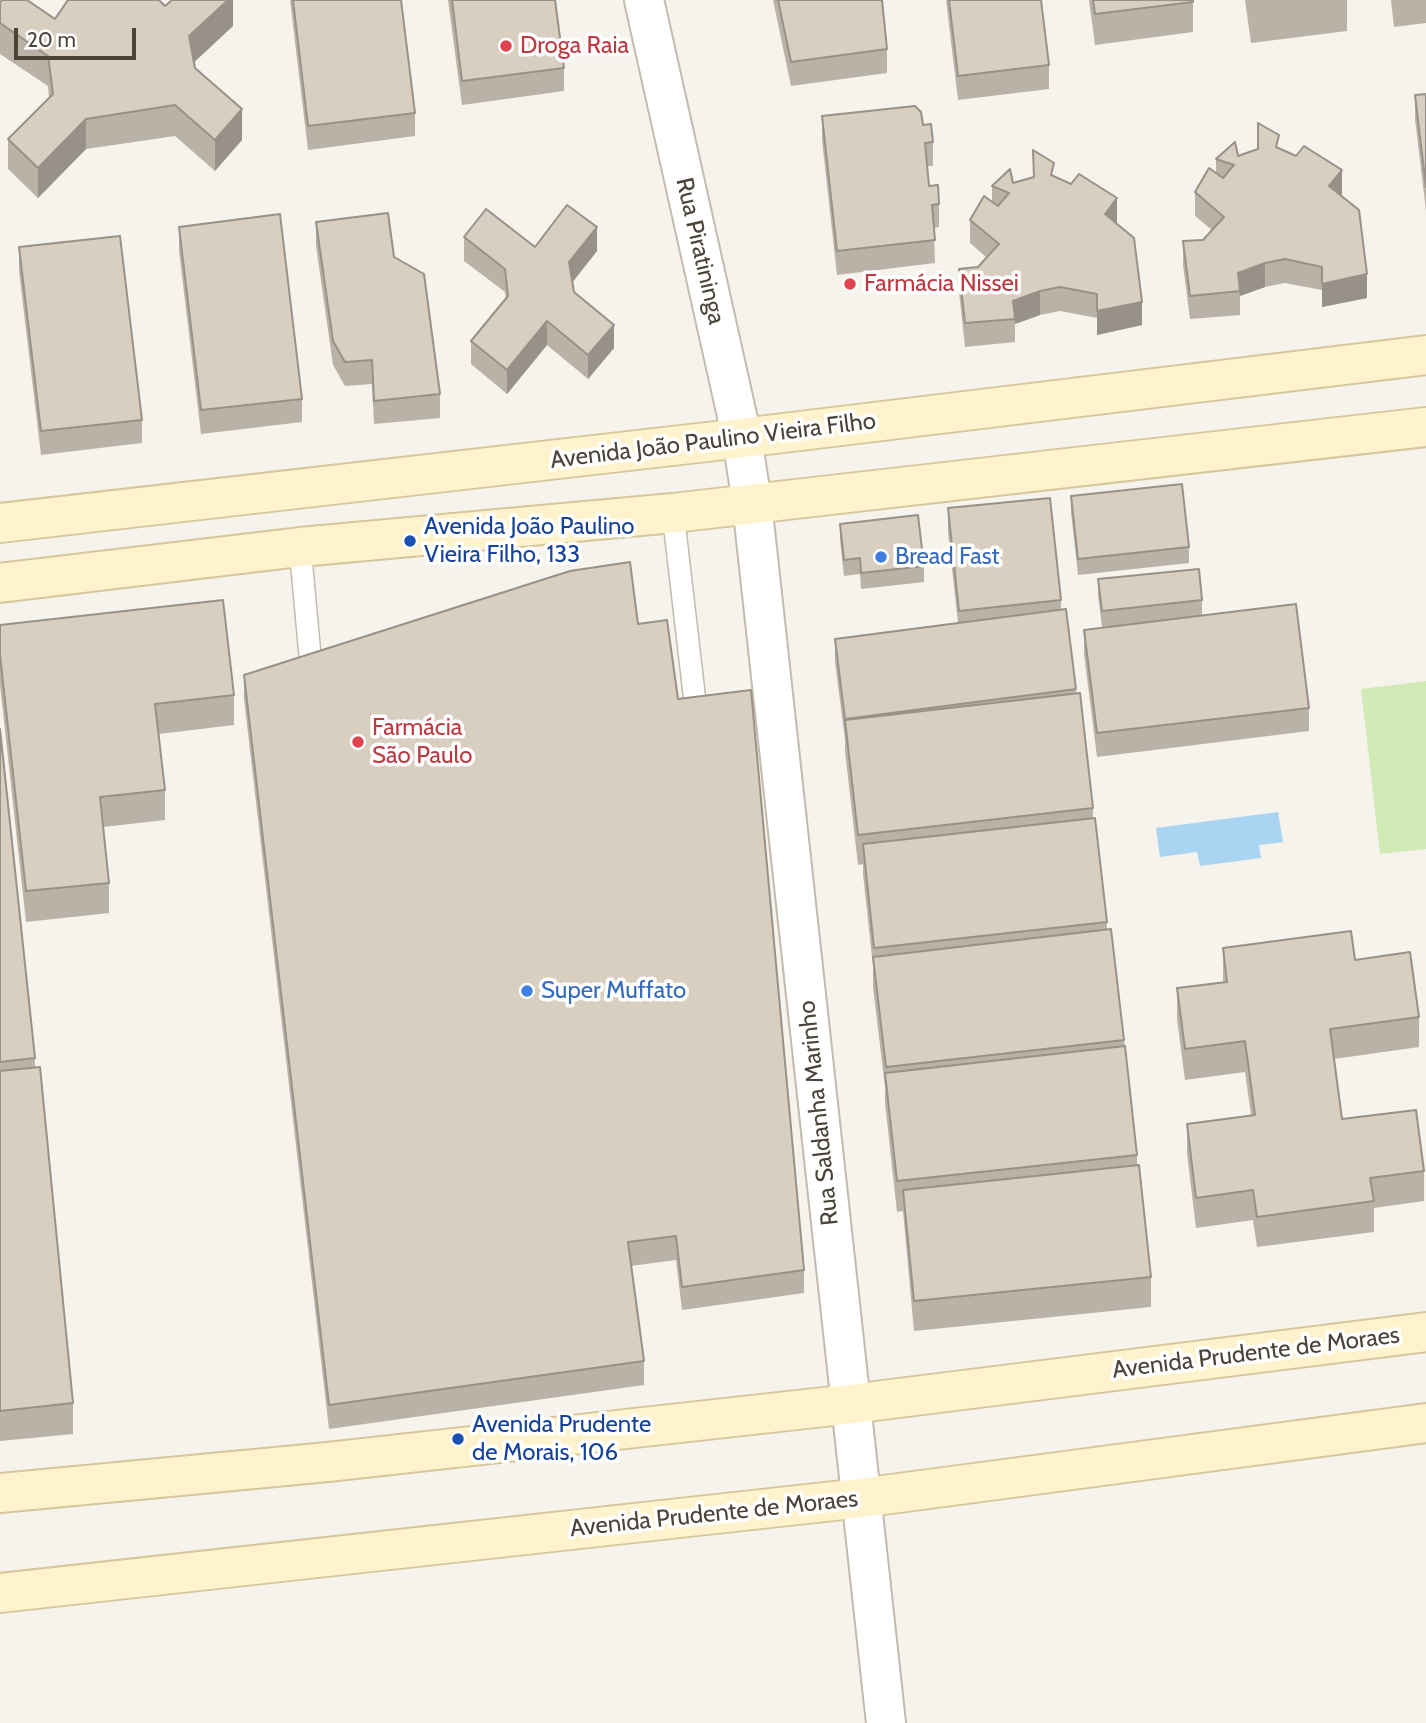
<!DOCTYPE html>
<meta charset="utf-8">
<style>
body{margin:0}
#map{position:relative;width:1426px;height:1723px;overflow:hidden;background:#f6f3ec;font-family:Cabin,sans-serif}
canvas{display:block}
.scale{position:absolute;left:14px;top:28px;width:122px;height:32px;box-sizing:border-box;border:4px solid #4b4439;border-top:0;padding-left:9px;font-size:21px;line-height:24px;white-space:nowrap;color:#4b4439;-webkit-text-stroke:5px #fff;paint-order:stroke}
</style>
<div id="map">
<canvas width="1426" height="1723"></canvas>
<div class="scale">20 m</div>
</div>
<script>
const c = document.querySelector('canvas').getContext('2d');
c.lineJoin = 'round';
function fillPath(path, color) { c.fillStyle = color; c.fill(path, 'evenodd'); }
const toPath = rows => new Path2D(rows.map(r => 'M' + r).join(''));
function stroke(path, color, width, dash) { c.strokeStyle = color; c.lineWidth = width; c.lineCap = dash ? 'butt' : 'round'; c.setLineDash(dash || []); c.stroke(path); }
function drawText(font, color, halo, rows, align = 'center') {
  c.font = font + ' Cabin,sans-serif'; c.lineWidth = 7; c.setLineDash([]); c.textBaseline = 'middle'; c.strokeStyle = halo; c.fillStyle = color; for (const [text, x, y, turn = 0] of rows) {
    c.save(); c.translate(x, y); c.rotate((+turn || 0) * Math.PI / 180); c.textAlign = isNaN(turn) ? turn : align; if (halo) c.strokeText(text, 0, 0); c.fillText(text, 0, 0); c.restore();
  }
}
fillPath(toPath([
 [1426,681,1426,849,1380,854,1361,689]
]), '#d2eab5');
fillPath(toPath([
 [1278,812,1283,842,1259,845,1261,858,1200,866,1197,852,1160,857,1156,828]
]), '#a9d4f2');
const service = toPath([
 [673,513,697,719],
 [300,547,312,677]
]);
const minor = toPath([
 [644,0,742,438,752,503,886,1723]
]);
const secondary = toPath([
 [0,523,742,438,1426,355],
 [0,583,300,547,673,513,1426,427],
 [0,1493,328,1462,851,1404,1426,1332],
 [0,1593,861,1498,1426,1423]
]);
stroke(service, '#c2bbae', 24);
stroke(minor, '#c2bbae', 42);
stroke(secondary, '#d6c79b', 42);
stroke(service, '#fff', 21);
stroke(minor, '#fff', 38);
stroke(secondary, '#fff3cd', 38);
fillPath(toPath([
 [233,0,233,26,194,62,195,68,242,140,215,171,175,136,86,149,38,198,8,169,8,139,49,98,48,86,0,54,0,3,55,19,165,6],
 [290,0,401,0,415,113,415,136,308,150],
 [448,0,555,0,564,68,564,91,462,105],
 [773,0,882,0,887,49,887,73,791,86],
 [946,0,1041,0,1049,65,1049,89,958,100],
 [1089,0,1193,0,1193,32,1095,45],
 [1245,0,1347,0,1347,31,1251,43],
 [1391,0,1426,0,1426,23,1394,27],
 [1426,94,1426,211,1415,119,1415,95],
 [822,116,923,125,933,142,933,166,927,166,929,186,939,204,939,227,934,228,935,263,837,275,822,140],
 [1258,123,1279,149,1342,194,1341,195,1367,298,1322,307,1322,290,1285,283,1265,287,1240,296,1240,315,1190,319,1183,265,1183,241,1203,240,1212,230,1195,216,1195,192,1216,174,1216,159,1238,156,1258,150],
 [1033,150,1054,176,1117,221,1116,223,1142,325,1097,335,1097,318,1060,311,1040,315,1015,324,1015,342,965,347,959,292,959,269,978,267,987,258,970,243,970,220,992,201,992,186,1013,183,1033,177],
 [316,222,394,257,440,394,440,418,374,424,372,384,345,386,333,365,316,246],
 [179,227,302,399,302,422,201,434,179,251],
 [464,237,535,247,597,251,573,282,574,292,614,348,588,379,547,345,507,394,471,364,471,341,506,299,505,292,464,261],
 [19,247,142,420,142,443,41,455,19,271],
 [1071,496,1189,547,1189,563,1078,575,1071,512],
 [948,508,1061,600,1061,610,1076,689,1093,808,1093,818,1107,922,1107,930,1124,1040,1137,1155,1137,1165,1151,1277,1151,1307,914,1331,903,1211,897,1212,885,1103,885,1087,873,987,873,966,863,874,863,864,858,865,845,751,845,740,835,662,835,639,958,623,948,532],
 [840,524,924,566,924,582,861,589,860,574,844,576,840,540],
 [1098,579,1202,600,1202,616,1309,708,1309,731,1097,757,1084,654,1084,630,1151,622,1102,627,1098,595],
 [638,624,678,699,804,1270,804,1293,682,1310,676,1260,631,1266,644,1361,644,1385,329,1429,244,699,244,675],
 [0,625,234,695,234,725,159,734,165,790,165,820,103,827,109,883,109,913,26,922,0,685],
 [0,729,35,1058,35,1067,73,1403,73,1434,0,1441],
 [1223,948,1355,960,1419,1017,1419,1047,1334,1059,1342,1119,1424,1171,1424,1201,1374,1208,1374,1232,1257,1247,1253,1220,1196,1228,1187,1154,1187,1124,1251,1115,1245,1072,1185,1080,1177,1019,1177,988,1223,982]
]), '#bab2a6');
fillPath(toPath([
 [228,0,233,0,233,26,189,67,189,36],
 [242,109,242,140,215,171,215,140],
 [86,119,86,149,38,198,38,168],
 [1342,170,1342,194,1329,210,1329,186],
 [1117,198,1117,221,1105,237,1105,214],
 [597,227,597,251,569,286,569,262],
 [1265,263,1265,287,1240,296,1238,273],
 [1367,274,1367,298,1322,307,1322,284],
 [1040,291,1040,315,1015,324,1013,301],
 [1142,302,1142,325,1097,335,1097,311],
 [547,321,547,345,507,394,507,370],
 [614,325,614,348,588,379,588,355]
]), '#979187');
const building = toPath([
 [2,0,27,0,55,19,68,0,159,0,165,6,172,0,228,0,189,36,195,68,242,109,215,140,175,105,86,119,38,168,8,139,53,94,48,56,0,23,0,3,2,0],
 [293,0,401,0,415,113,308,126,293,0],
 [452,0,555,0,564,68,462,81,452,0],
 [778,0,882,0,887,49,791,62,778,0],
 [949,0,1041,0,1049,65,958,76,949,0],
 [1093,0,1193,0,1193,2,1095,14,1093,0],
 [1426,94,1426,187,1415,95,1426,94],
 [915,106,921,112,923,125,931,124,933,142,925,143,929,186,938,185,939,204,932,205,935,240,837,251,822,116,915,106],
 [1258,123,1279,135,1276,147,1296,156,1304,146,1342,170,1329,186,1359,210,1367,274,1322,284,1322,267,1285,259,1265,263,1238,273,1240,291,1190,296,1183,241,1203,240,1224,217,1195,192,1209,168,1223,178,1234,165,1216,159,1235,142,1238,156,1258,149,1258,123],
 [1033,150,1054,163,1051,175,1071,184,1079,174,1117,198,1105,214,1134,238,1142,302,1097,311,1097,294,1060,287,1040,291,1013,301,1015,319,965,323,959,269,978,267,999,244,970,220,984,196,998,206,1009,193,992,186,1010,169,1013,183,1034,177,1033,150],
 [567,205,597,227,569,262,574,292,614,325,588,355,547,321,507,370,471,341,508,296,505,269,464,237,486,209,535,247,567,205],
 [388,213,394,257,424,274,440,394,374,401,372,360,345,362,333,341,316,222,388,213],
 [280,214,302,399,201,410,179,227,280,214],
 [120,236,142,420,41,431,19,247,120,236],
 [1182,484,1189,547,1078,559,1071,496,1182,484],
 [1050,498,1061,600,959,611,948,508,1050,498],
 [918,515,924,566,861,573,860,558,844,560,840,524,918,515],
 [630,562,638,624,667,620,678,699,751,690,804,1270,682,1287,676,1236,628,1242,644,1361,329,1405,244,675,570,571,630,562],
 [1199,569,1202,600,1102,611,1098,579,1199,569],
 [223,600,234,695,155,704,165,790,100,797,109,883,26,891,0,655,0,625,223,600],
 [1296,604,1309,708,1097,733,1084,630,1296,604],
 [1066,609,1076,689,845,719,835,639,1066,609],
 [1080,693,1093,808,858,835,845,720,1080,693],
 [0,729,35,1058,0,1062,0,729],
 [1095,818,1107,922,874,948,863,844,1095,818],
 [1111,929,1124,1040,886,1067,873,957,1111,929],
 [1351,931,1355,960,1410,952,1419,1017,1330,1029,1342,1119,1416,1110,1424,1171,1370,1178,1374,1201,1257,1217,1253,1190,1196,1198,1187,1124,1255,1115,1245,1041,1185,1049,1177,988,1227,982,1223,948,1351,931],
 [1125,1046,1137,1155,897,1181,885,1073,1125,1046],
 [40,1067,73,1403,0,1411,0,1071,40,1067],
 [1139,1165,1151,1277,914,1301,903,1190,1139,1165]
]);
fillPath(building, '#d8cfc1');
stroke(building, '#979187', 2);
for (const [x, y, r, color] of [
 [506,46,7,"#e0444e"],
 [850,284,7,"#e0444e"],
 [410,541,7,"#1a4fb4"],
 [881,557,7,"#3f7fe0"],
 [358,742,7,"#e0444e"],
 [527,991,7,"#3f7fe0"],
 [458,1439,7,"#1a4fb4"]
]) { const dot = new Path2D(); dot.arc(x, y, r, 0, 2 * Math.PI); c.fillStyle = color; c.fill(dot); stroke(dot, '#fff', 2.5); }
drawText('24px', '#be3a42', '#fff', [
 ["Droga Raia",520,46],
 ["Farmácia Nissei",864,284],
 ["Farmácia",372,728],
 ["São Paulo",372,756]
], 'left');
drawText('24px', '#4b4439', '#fff', [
 ["Rua Piratininga",700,251,77],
 ["Avenida João Paulino Vieira Filho",713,441,-7],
 ["Rua Saldanha Marinho",819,1113,-96],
 ["Avenida Prudente de Moraes",1256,1353,-7],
 ["Avenida Prudente de Moraes",714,1514,-6]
]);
drawText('24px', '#164399', '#fff', [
 ["Avenida João Paulino",424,527],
 ["Vieira Filho, 133",424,555],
 ["Avenida Prudente",472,1425],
 ["de Morais, 106",472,1453]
], 'left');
drawText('24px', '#366cbe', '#fff', [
 ["Bread Fast",895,557],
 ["Super Muffato",541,991]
], 'left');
</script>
